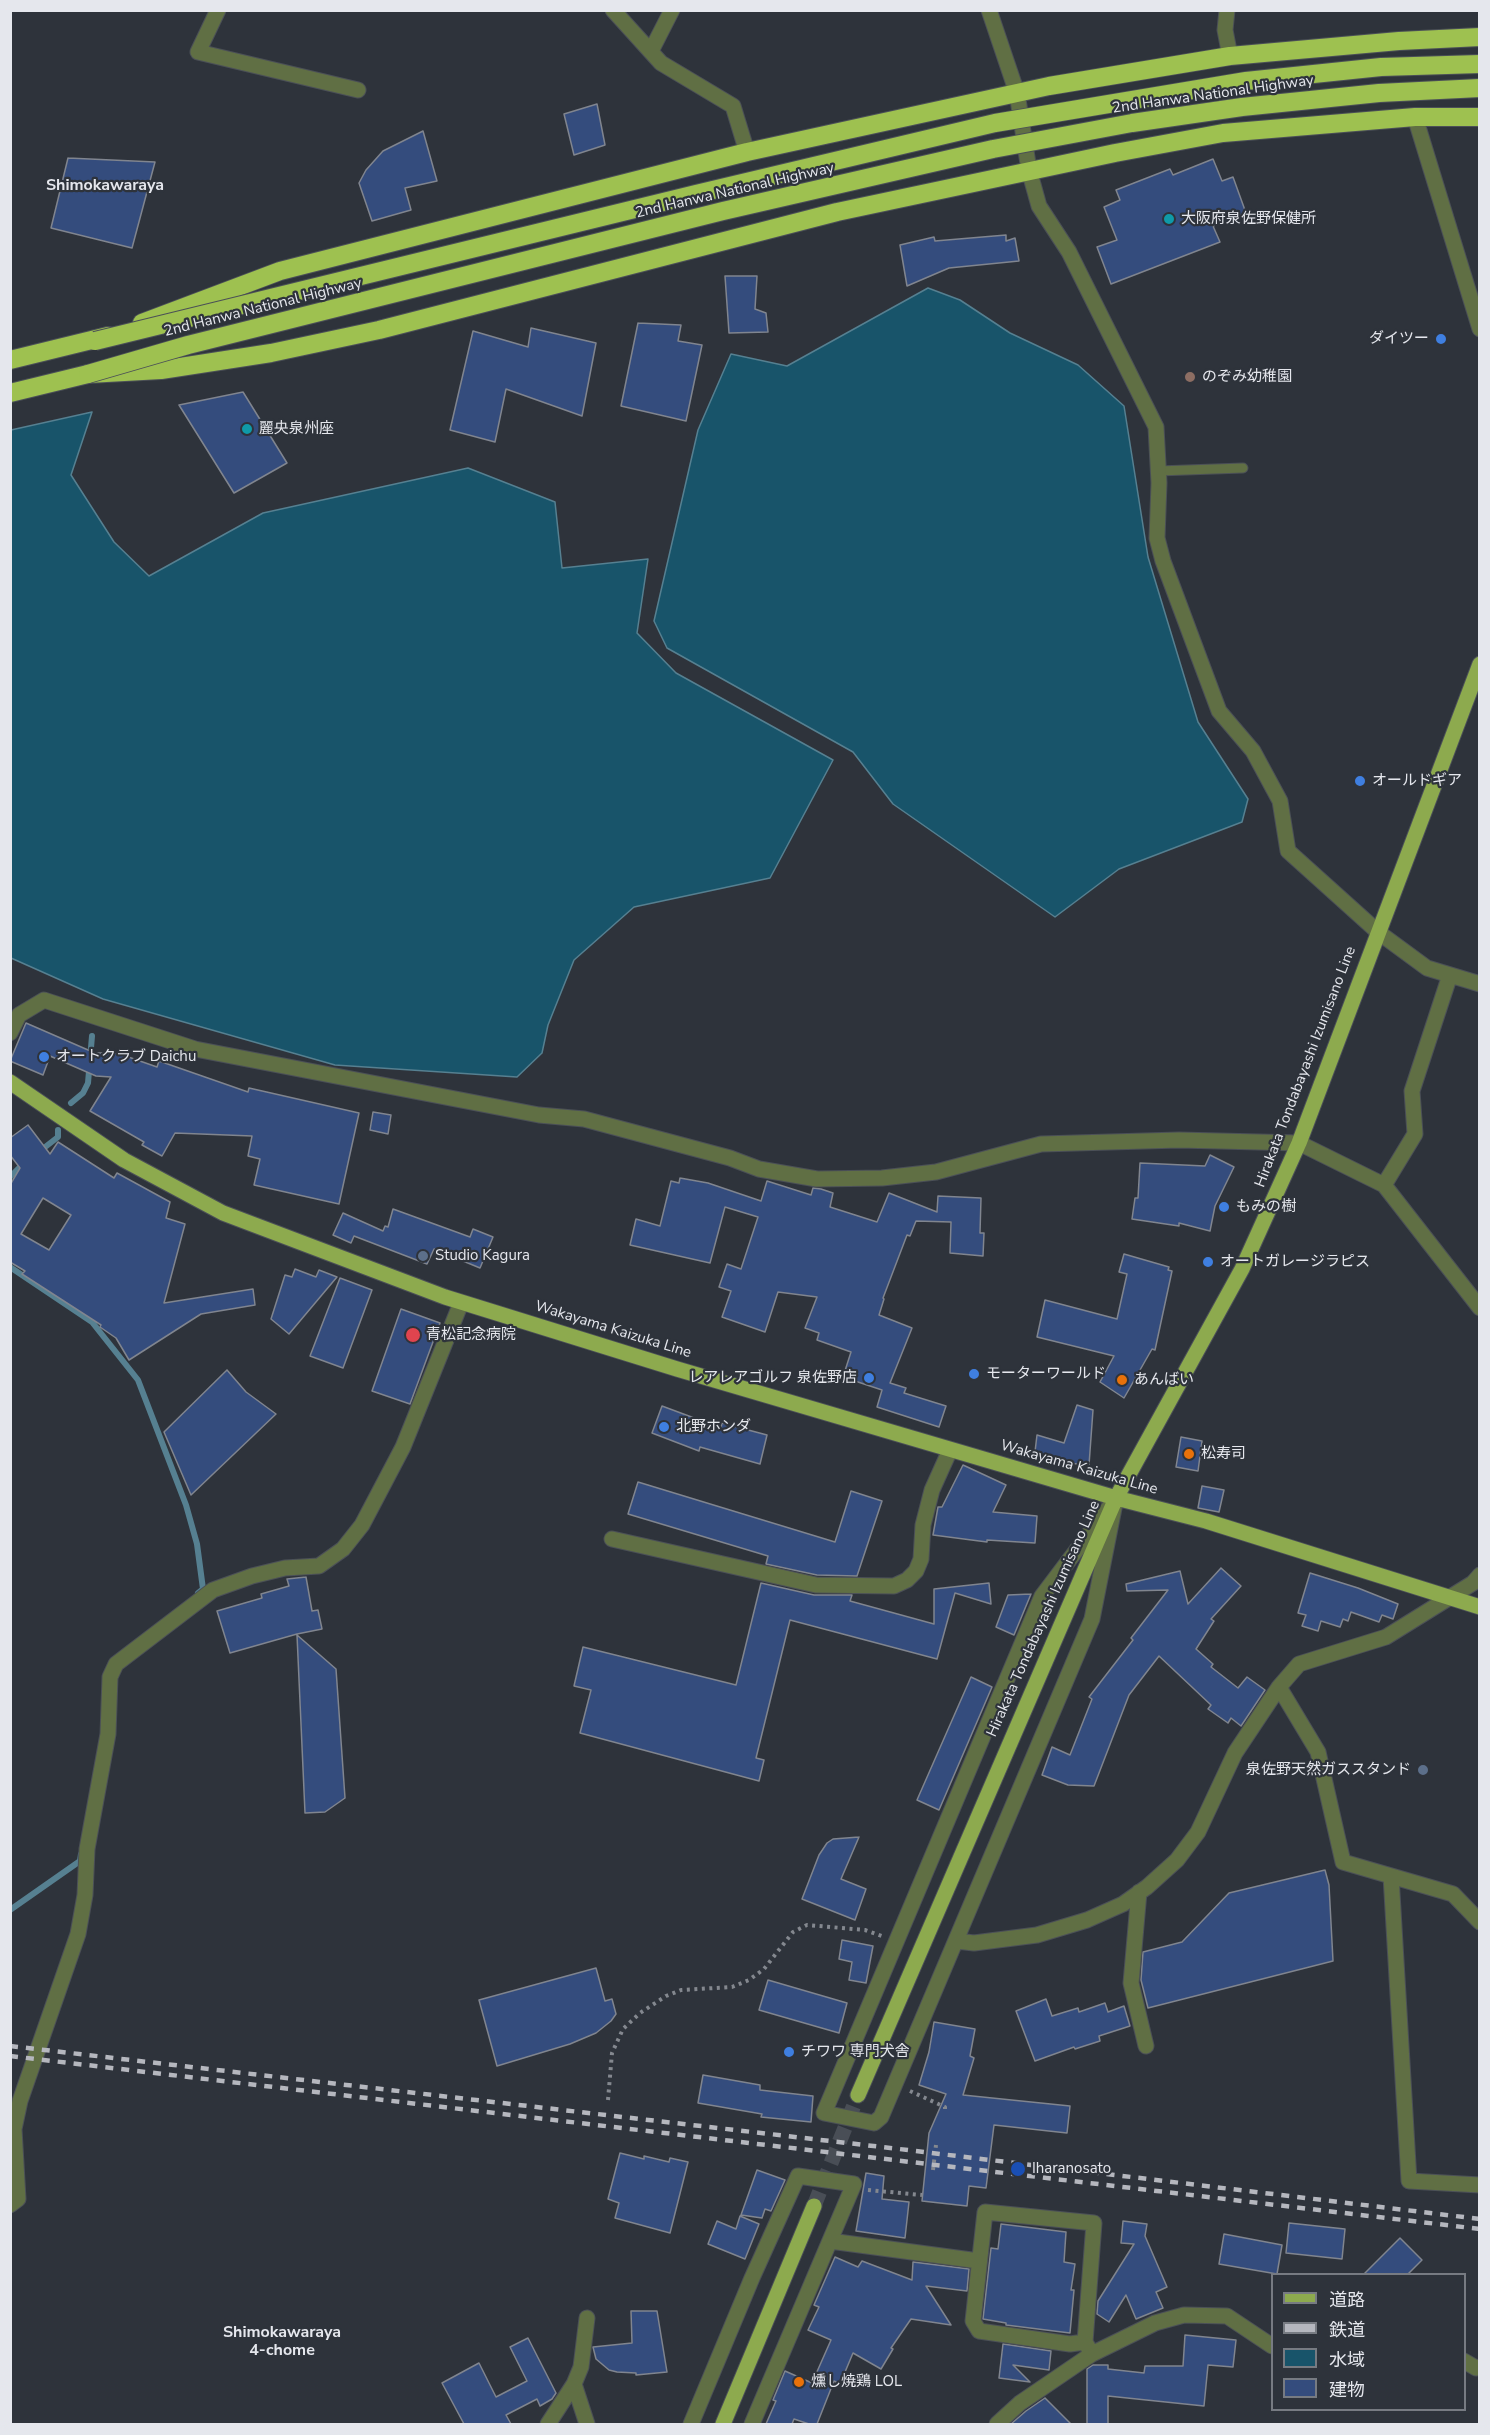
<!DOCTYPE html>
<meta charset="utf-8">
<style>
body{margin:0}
#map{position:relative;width:1490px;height:2435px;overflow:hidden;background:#2e333b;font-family:"Nunito Sans","Noto Sans JP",sans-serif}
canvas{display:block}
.frame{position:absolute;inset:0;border:12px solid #e5e7ed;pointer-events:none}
.legend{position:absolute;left:1271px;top:2273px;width:195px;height:138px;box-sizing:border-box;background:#2e333b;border:2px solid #777b82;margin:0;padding:8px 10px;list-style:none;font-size:18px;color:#e5e7ed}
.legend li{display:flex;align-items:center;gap:12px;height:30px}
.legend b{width:30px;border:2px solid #777b82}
</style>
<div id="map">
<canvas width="1490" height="2435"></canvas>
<div class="frame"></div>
<ul class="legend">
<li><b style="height:8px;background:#8daa4e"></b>道路</li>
<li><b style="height:8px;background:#b5b7be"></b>鉄道</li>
<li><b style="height:16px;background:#18546a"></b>水域</li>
<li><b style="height:16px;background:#344c7d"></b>建物</li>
</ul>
</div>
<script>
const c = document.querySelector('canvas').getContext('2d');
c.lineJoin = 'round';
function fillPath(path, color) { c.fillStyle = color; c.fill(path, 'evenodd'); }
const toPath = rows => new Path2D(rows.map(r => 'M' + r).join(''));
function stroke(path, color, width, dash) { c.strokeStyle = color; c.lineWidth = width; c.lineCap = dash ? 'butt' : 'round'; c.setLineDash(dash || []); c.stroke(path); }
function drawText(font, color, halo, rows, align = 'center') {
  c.font = font + ' "Nunito Sans","Noto Sans JP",sans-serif'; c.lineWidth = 4.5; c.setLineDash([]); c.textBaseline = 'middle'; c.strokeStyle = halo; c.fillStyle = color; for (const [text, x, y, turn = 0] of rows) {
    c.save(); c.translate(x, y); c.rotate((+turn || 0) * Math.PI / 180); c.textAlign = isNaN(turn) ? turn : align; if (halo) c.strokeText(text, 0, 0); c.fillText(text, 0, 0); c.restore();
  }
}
const water = toPath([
 [928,288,960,300,1010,333,1078,365,1124,406,1148,557,1198,722,1248,799,1242,822,1119,869,1055,917,893,804,853,752,667,648,654,621,698,430,731,354,787,366,928,288],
 [92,412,71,475,114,542,149,576,263,513,468,468,555,502,562,568,648,559,637,633,676,673,833,760,770,878,634,907,574,960,548,1025,542,1053,517,1077,335,1065,103,999,11,958,11,430,92,412]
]);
fillPath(water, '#18546a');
stroke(water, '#568091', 1.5);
stroke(toPath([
 [71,1103,83,1093,88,1083,92,1036],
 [40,1151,58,1137,58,1130],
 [10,1177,25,1162],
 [10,1267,92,1322,138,1380,186,1505,197,1544,203,1589,198,1593],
 [10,1910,80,1861,81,1854]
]), '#568091', 6);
const building = toPath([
 [597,104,605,145,574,155,564,114,597,104],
 [423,131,437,181,405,188,411,210,372,221,359,183,366,170,383,151,423,131],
 [68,158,155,162,132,248,51,228,68,158],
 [1213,159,1222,181,1233,177,1246,213,1213,226,1220,242,1111,284,1097,247,1117,240,1104,207,1120,200,1116,190,1170,169,1173,175,1213,159],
 [1006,235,1006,241,1015,238,1019,261,949,268,907,286,900,245,934,237,935,241,1006,235],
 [725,276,757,276,755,309,766,313,768,332,729,333,725,276],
 [638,323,681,325,678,341,702,345,686,421,621,406,638,323],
 [531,328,596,343,582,416,506,389,495,442,450,430,473,331,528,347,531,328],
 [243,392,287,463,234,493,179,405,243,392],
 [26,1023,95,1053,117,1053,157,1067,159,1061,248,1092,249,1088,359,1113,339,1204,254,1185,260,1159,248,1156,252,1136,175,1133,162,1156,142,1145,144,1142,90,1111,111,1077,96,1076,50,1056,43,1075,10,1061,26,1023],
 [373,1112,391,1115,388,1134,370,1130,373,1112],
 [28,1125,50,1154,58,1142,114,1178,117,1173,170,1202,166,1218,185,1224,164,1303,253,1289,255,1305,201,1314,129,1360,116,1338,100,1327,101,1325,22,1274,25,1271,10,1262,10,1185,20,1168,10,1155,10,1138,28,1125],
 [43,1198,71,1215,49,1250,21,1234,43,1198],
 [1210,1155,1234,1167,1215,1206,1210,1231,1179,1223,1179,1226,1132,1219,1135,1198,1138,1198,1140,1163,1205,1166,1210,1155],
 [680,1178,708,1183,761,1201,767,1181,811,1195,813,1188,821,1189,833,1193,830,1207,877,1222,889,1193,937,1212,938,1196,981,1198,980,1233,984,1233,983,1256,950,1253,951,1222,916,1221,910,1236,907,1235,883,1298,884,1299,879,1315,912,1328,890,1383,906,1388,904,1393,946,1406,939,1427,877,1407,882,1390,843,1377,851,1352,817,1340,819,1333,805,1328,817,1297,778,1292,765,1332,722,1317,731,1291,719,1287,727,1264,741,1269,758,1217,725,1207,710,1263,630,1245,636,1219,660,1226,671,1181,679,1183,680,1178],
 [393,1209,470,1237,473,1229,493,1237,480,1268,434,1249,427,1264,354,1236,351,1243,333,1235,343,1213,383,1231,385,1226,388,1227,393,1209],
 [1124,1254,1169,1267,1168,1270,1172,1271,1155,1350,1152,1349,1124,1398,1100,1382,1114,1356,1037,1337,1045,1300,1117,1319,1127,1274,1119,1272,1124,1254],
 [295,1269,316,1277,319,1270,337,1277,289,1334,271,1319,285,1275,292,1277,295,1269],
 [340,1278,372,1290,343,1368,310,1356,340,1278],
 [401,1309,440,1323,410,1404,372,1391,401,1309],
 [227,1370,246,1392,276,1414,191,1495,164,1432,227,1370],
 [1077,1405,1093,1410,1089,1465,1034,1460,1037,1435,1064,1443,1077,1405],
 [662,1406,721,1428,722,1423,767,1435,760,1464,700,1447,699,1451,652,1433,662,1406],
 [1181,1437,1202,1441,1198,1471,1176,1467,1181,1437],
 [963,1465,1006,1485,993,1512,1037,1516,1035,1543,987,1540,987,1542,933,1535,938,1507,942,1507,963,1465],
 [638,1482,835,1542,851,1491,882,1501,857,1576,817,1575,766,1564,768,1556,628,1514,638,1482],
 [1202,1486,1224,1490,1219,1512,1198,1508,1202,1486],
 [1221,1568,1241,1586,1211,1619,1214,1621,1196,1649,1213,1664,1211,1667,1238,1688,1247,1677,1265,1690,1241,1726,1231,1718,1228,1723,1208,1709,1211,1705,1159,1656,1129,1695,1094,1786,1068,1785,1042,1775,1052,1747,1070,1755,1092,1699,1089,1697,1133,1640,1131,1638,1168,1590,1127,1591,1126,1584,1180,1571,1188,1604,1221,1568],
 [1310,1573,1358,1588,1398,1604,1393,1619,1382,1615,1379,1622,1351,1612,1348,1621,1343,1619,1340,1627,1321,1621,1318,1631,1302,1626,1306,1615,1298,1613,1310,1573],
 [306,1577,312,1611,318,1610,322,1629,297,1634,230,1653,217,1611,262,1598,261,1594,289,1586,287,1579,306,1577],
 [761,1583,814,1595,852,1595,850,1601,934,1624,934,1589,989,1583,991,1604,955,1593,937,1659,790,1620,756,1758,764,1760,759,1781,580,1733,591,1690,574,1686,583,1647,736,1685,761,1583],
 [1031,1594,1014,1635,996,1627,1008,1595,1031,1594],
 [297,1635,336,1669,345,1798,325,1812,305,1813,297,1635],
 [971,1677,992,1687,939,1810,917,1800,971,1677],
 [859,1837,841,1879,866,1889,855,1920,802,1899,819,1855,827,1843,833,1839,859,1837],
 [1325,1870,1329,1885,1333,1961,1148,2008,1141,1980,1143,1952,1182,1942,1229,1893,1325,1870],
 [842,1940,873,1946,866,1983,849,1980,852,1962,839,1959,842,1940],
 [596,1968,605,2001,612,1999,616,2014,611,2021,596,2033,570,2044,497,2066,479,2000,596,1968],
 [768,1980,847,2003,839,2033,759,2010,768,1980],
 [1046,1999,1052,2016,1078,2008,1079,2012,1105,2003,1108,2012,1124,2006,1130,2026,1099,2036,1100,2041,1075,2049,1074,2047,1035,2061,1016,2011,1046,1999],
 [934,2022,975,2029,970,2056,974,2058,963,2095,1070,2106,1067,2133,994,2125,986,2188,969,2186,967,2206,922,2201,929,2133,946,2094,919,2085,929,2052,934,2022],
 [703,2075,760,2085,760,2090,813,2096,811,2122,761,2117,762,2114,698,2103,703,2075],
 [620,2153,644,2159,644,2156,669,2162,670,2158,688,2162,670,2233,615,2218,619,2203,608,2199,620,2153],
 [757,2170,785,2180,771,2211,765,2209,762,2218,741,2215,757,2170],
 [866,2173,884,2176,882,2199,909,2202,905,2238,856,2231,866,2173],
 [740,2216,759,2224,745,2259,708,2244,717,2221,736,2229,740,2216],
 [1123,2221,1147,2224,1145,2236,1167,2287,1156,2292,1163,2308,1136,2319,1126,2295,1109,2322,1097,2314,1098,2301,1134,2244,1121,2243,1123,2221],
 [1289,2223,1345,2229,1342,2259,1286,2253,1289,2223],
 [1001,2224,1066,2232,1064,2262,1075,2264,1071,2290,1074,2290,1070,2333,1006,2325,1006,2323,983,2319,991,2248,998,2249,1001,2224],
 [1224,2234,1282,2245,1277,2274,1219,2264,1224,2234],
 [1400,2238,1422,2260,1408,2274,1364,2274,1400,2238],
 [835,2257,858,2267,862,2261,912,2280,913,2262,969,2269,967,2291,926,2286,951,2325,911,2319,891,2348,893,2349,881,2369,853,2353,840,2384,834,2381,817,2424,809,2424,794,2419,792,2424,766,2424,776,2401,773,2400,785,2371,812,2383,831,2340,808,2330,819,2307,814,2305,835,2257],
 [631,2311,657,2311,667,2372,636,2375,636,2373,617,2372,609,2370,596,2359,593,2347,632,2343,631,2311],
 [1185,2335,1236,2340,1233,2367,1208,2365,1204,2406,1108,2396,1108,2424,1087,2424,1087,2369,1093,2365,1108,2365,1108,2369,1144,2373,1145,2366,1183,2366,1185,2335],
 [528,2338,556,2393,552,2399,540,2406,537,2399,506,2415,511,2424,464,2424,442,2383,479,2363,496,2397,527,2381,510,2347,528,2338],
 [1003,2344,1051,2351,1049,2370,1013,2365,1030,2382,999,2378,1003,2344],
 [1045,2398,1071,2424,1011,2424,1026,2411,1045,2398]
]);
fillPath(building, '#344c7d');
stroke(building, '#80858f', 1.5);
stroke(toPath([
 [814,2206,858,2095]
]), '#494e56', 15, [15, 8]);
const lane = toPath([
 [1158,471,1243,468]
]);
const street = toPath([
 [218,10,198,52,358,90],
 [613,10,661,63,733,106,747,152],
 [989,10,1017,93,1029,170,1039,206,1069,252,1156,427,1159,483,1157,538,1163,561,1219,711,1253,751,1280,801,1288,851,1378,932,1427,968,1480,984],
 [1227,10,1225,30,1230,56],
 [651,51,672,10],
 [1415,117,1480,329],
 [10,1033,19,1015,44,1000,195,1049,539,1115,584,1119,730,1158,759,1169,817,1179,882,1178,936,1172,1041,1144,1179,1140,1299,1143,1384,1185,1480,1308],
 [1384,1185,1415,1134,1412,1091,1450,975],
 [1116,1498,1092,1619,881,2117,874,2123,824,2113,1042,1596,1116,1498],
 [612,1539,816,1585,894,1586,907,1580,916,1571,921,1559,923,1525,932,1490,950,1450],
 [1480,1575,1473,1583,1386,1637,1299,1664,1279,1687,1318,1752,1343,1862,1453,1894,1480,1922],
 [1391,1876,1409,2181,1480,2185],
 [1139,1892,1131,1983,1146,2046],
 [957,1941,974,1943,1037,1935,1087,1920,1123,1904,1147,1887,1177,1860,1198,1832,1235,1753,1279,1687],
 [10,2205,18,2199,14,2129,20,2101,78,1934,85,1895,87,1849,108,1734,110,1677,116,1664,213,1590,252,1576,285,1568,319,1566,343,1549,362,1525,403,1447,461,1303],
 [830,2241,979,2261],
 [1085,2342,1070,2344,979,2331,973,2321,985,2212,1094,2223,1085,2342,1092,2354],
 [1464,2361,1476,2368,1480,2367],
 [574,2384,587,2424],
 [548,2424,574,2384,581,2367,587,2318],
 [691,2424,752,2278,798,2176,854,2184,752,2424],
 [997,2424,1020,2403,1092,2354,1155,2323,1184,2315,1227,2316,1272,2346]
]);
const primary = toPath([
 [10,1082,124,1160,223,1213,445,1297,677,1369,1116,1498,1206,1521,1480,1607],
 [858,2095,1116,1498,1242,1269,1299,1143,1480,664],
 [723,2424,814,2206]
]);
const highway = toPath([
 [142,323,280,271,747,152,1049,86,1230,56,1399,41,1480,37],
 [10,360,108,336],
 [10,393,88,374,161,370,271,353,379,330,837,212,1115,153,1223,133,1415,117,1480,117]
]);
stroke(lane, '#4b5057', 11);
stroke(street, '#4b5057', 17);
stroke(primary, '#4b5057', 17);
stroke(highway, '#4b5057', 20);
stroke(toPath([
 [910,2091,945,2107,945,2110],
 [608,2100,612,2053,623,2029,640,2013,666,1996,681,1990,732,1987,749,1980,764,1969,793,1932,807,1925,865,1930,882,1936],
 [933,2170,936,2145],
 [868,2190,922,2195]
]), '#84888f', 4, [3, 4.5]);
stroke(lane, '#606f44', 9);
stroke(street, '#606f44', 15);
stroke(primary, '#8daa4e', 15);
stroke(highway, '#9ec150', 18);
stroke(toPath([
 [10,2046,899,2149,1480,2219],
 [10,2056,1480,2229]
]), '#b5b7be', 4.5, [8, 8]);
const highwayBridge = toPath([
 [95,341,696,194,995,123,1246,81,1381,67,1480,64],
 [88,374,188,345,723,211,993,149,1132,123,1242,107,1379,93,1480,88]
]);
stroke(highwayBridge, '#4b5057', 20, []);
stroke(highwayBridge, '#9ec150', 18);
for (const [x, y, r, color] of [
 [1169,219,6,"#0f9aa8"],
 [1441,339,6,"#3f7fe0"],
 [1190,377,6,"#8d6e63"],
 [247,429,6,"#0f9aa8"],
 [1360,781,6,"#3f7fe0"],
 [44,1057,6,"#3f7fe0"],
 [1224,1207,6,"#3f7fe0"],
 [423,1256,6,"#5c6f8a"],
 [1208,1262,6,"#3f7fe0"],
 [413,1335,8,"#e0444e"],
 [974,1374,6,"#3f7fe0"],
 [869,1378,6,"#3f7fe0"],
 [1122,1380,6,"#e8710a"],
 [664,1427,6,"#3f7fe0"],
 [1189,1454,6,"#e8710a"],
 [1423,1770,6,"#5c6f8a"],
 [789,2052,6,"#3f7fe0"],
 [1018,2169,8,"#1a4fb4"],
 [799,2382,6,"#e8710a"]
]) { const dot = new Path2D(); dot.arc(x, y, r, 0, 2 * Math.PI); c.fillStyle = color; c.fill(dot); stroke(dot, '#2e333b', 2); }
drawText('15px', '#e5e7ed', '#2e333b', [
 ["2nd Hanwa National Highway",1213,95,-8],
 ["2nd Hanwa National Highway",735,191,-13],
 ["2nd Hanwa National Highway",263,308,-14],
 ["Hirakata Tondabayashi Izumisano Line",1306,1067,-69],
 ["Wakayama Kaizuka Line",613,1330,17],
 ["Wakayama Kaizuka Line",1079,1468,16],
 ["Hirakata Tondabayashi Izumisano Line",1044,1619,-66]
]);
drawText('15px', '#e5e7ed', '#2e333b', [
 ["大阪府泉佐野保健所",1181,219],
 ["ダイツー",1429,339,"right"],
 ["のぞみ幼稚園",1202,377],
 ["麗央泉州座",259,429],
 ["オールドギア",1372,781],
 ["オートクラブ Daichu",56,1057],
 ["もみの樹",1236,1207],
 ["Studio Kagura",435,1256],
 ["オートガレージラピス",1220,1262],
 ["青松記念病院",426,1335],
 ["モーターワールド",986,1374],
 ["レアレアゴルフ 泉佐野店",857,1378,"right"],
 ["あんばい",1134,1380],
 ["北野ホンダ",676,1427],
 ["松寿司",1201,1454],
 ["泉佐野天然ガススタンド",1411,1770,"right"],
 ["チワワ 専門犬舎",801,2052],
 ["Iharanosato",1032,2169],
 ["燻し焼鶏 LOL",811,2382]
], 'left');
drawText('bold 16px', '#e5e7ed', '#2e333b', [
 ["Shimokawaraya",105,186],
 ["Shimokawaraya",282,2333],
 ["4-chome",282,2351]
]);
</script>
